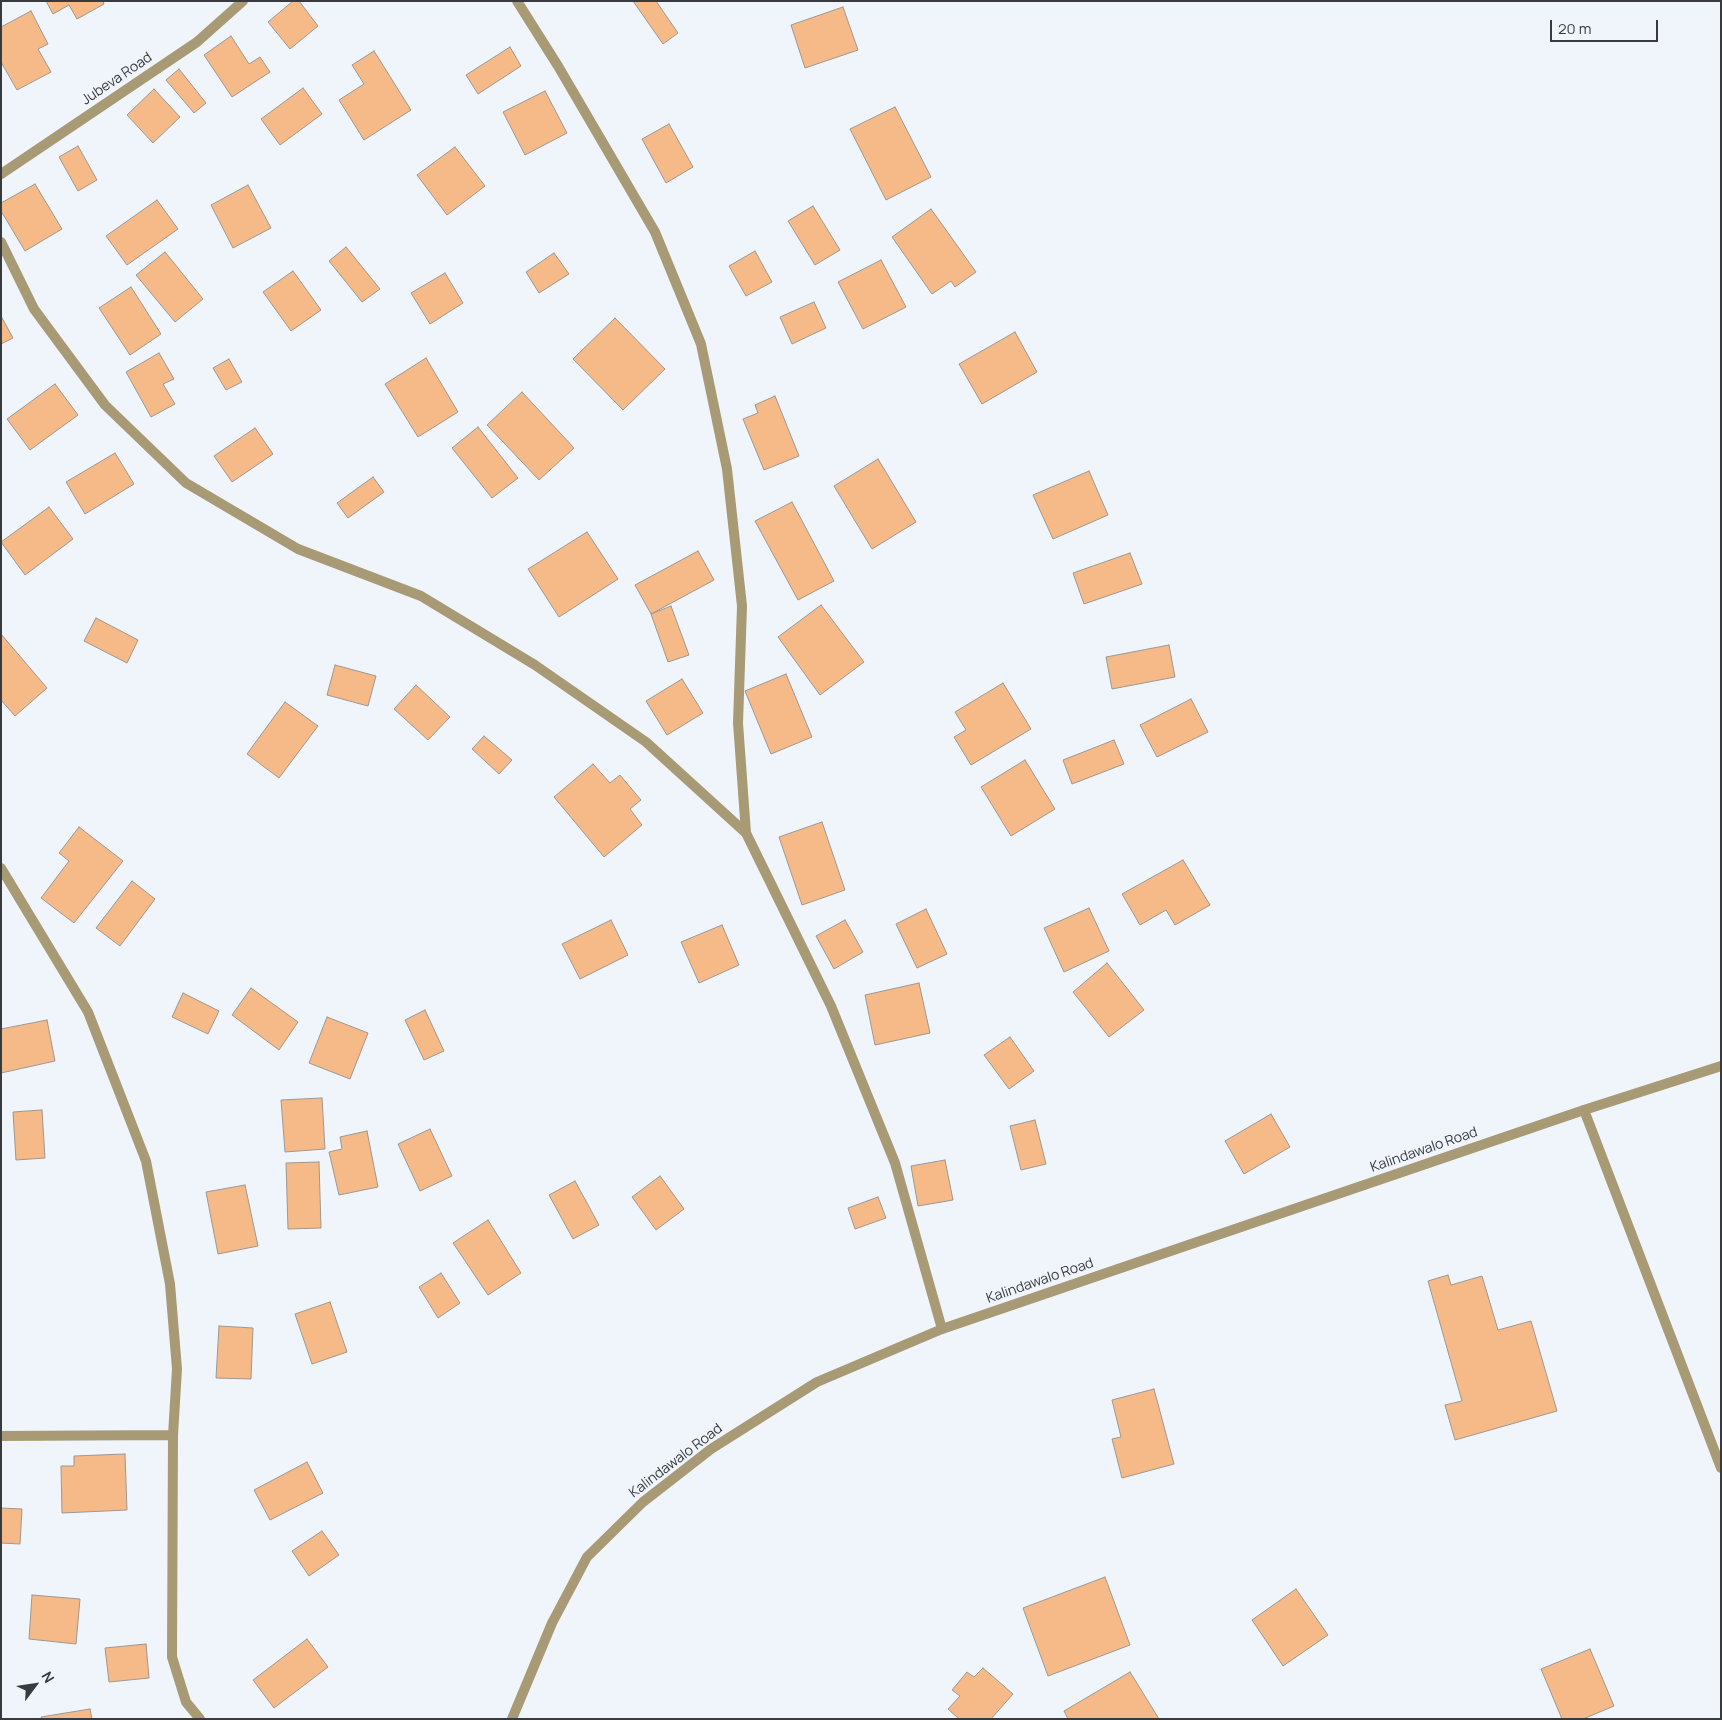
<!DOCTYPE html>
<style>
body{margin:0}
#map{position:relative;width:1722px;height:1720px;overflow:hidden;background:#eff5fb;font-family:Manrope,sans-serif}
canvas{display:block}
.frame{position:absolute;inset:0;border:2px solid #383a3d;pointer-events:none}
.north{position:absolute;left:10px;top:1660px;width:50px;height:50px;-webkit-text-stroke:4px #eff5fb;paint-order:stroke;rotate:59deg;font-size:14px;font-weight:700;line-height:20px;text-align:center;color:#383a3d}
.north::after{content:'';display:block;margin:auto;width:18px;height:22px;background:#383a3d;clip-path:polygon(50% 0,100% 100%,50% 72%,0 100%)}
.scale{position:absolute;left:1550px;top:20px;width:108px;height:22px;box-sizing:border-box;border:2px solid #383a3d;border-top:0;padding-left:6px;font-size:15px;line-height:18px;white-space:nowrap;color:#383a3d;-webkit-text-stroke:4px #eff5fb;paint-order:stroke}
</style>
<div id="map">
<canvas width="1722" height="1720"></canvas>
<div class="frame"></div>
<div class="north">N</div>
<div class="scale">20 m</div>
</div>
<script>
const c = document.querySelector('canvas').getContext('2d');
c.lineJoin = 'round';
function fillPath(path, color) { c.fillStyle = color; c.fill(path, 'evenodd'); }
const toPath = rows => new Path2D(rows.map(r => 'M' + r).join(''));
function stroke(path, color, width, dash) { c.strokeStyle = color; c.lineWidth = width; c.lineCap = dash ? 'butt' : 'round'; c.setLineDash(dash || []); c.stroke(path); }
function drawText(font, color, halo, rows, align = 'center') {
  c.font = font + ' Manrope,sans-serif'; c.lineWidth = 4.5; c.setLineDash([]); c.textBaseline = 'middle'; c.strokeStyle = halo; c.fillStyle = color; for (const [text, x, y, turn = 0] of rows) {
    c.save(); c.translate(x, y); c.rotate((+turn || 0) * Math.PI / 180); c.textAlign = isNaN(turn) ? turn : align; if (halo) c.strokeText(text, 0, 0); c.fillText(text, 0, 0); c.restore();
  }
}
const building = toPath([
 [46,1,103,1,104,4,77,19,69,5,53,14,46,1],
 [293,1,299,1,318,26,290,49,268,22,293,1],
 [633,1,656,1,678,33,663,44,633,1],
 [843,7,858,50,805,68,791,25,843,7],
 [31,11,48,44,38,49,51,72,17,90,1,62,1,27,31,11],
 [231,36,249,64,260,57,270,72,232,97,204,55,231,36],
 [510,47,521,66,478,94,466,75,510,47],
 [374,51,411,110,364,140,339,100,364,84,352,65,374,51],
 [179,69,206,103,194,113,166,80,179,69],
 [303,88,322,114,280,145,261,119,303,88],
 [154,89,180,117,153,143,127,115,154,89],
 [545,91,567,133,525,155,503,112,545,91],
 [895,107,931,177,886,200,850,129,895,107],
 [669,124,693,167,666,183,642,139,669,124],
 [78,146,97,180,78,191,59,157,78,146],
 [455,147,485,186,447,215,417,175,455,147],
 [35,184,62,229,25,251,1,211,1,203,35,184],
 [248,185,271,228,233,248,211,205,248,185],
 [157,200,178,229,127,265,106,236,157,200],
 [813,206,840,250,815,265,788,221,813,206],
 [931,209,976,272,955,287,951,281,932,294,892,237,931,209],
 [346,247,380,289,362,302,329,261,346,247],
 [755,251,772,282,746,296,729,266,755,251],
 [165,252,203,299,175,322,136,275,165,252],
 [554,253,569,274,539,293,526,272,554,253],
 [881,260,906,307,863,329,838,282,881,260],
 [293,271,321,310,291,331,263,292,293,271],
 [445,273,463,303,430,324,411,293,445,273],
 [131,287,161,334,130,355,99,308,131,287],
 [814,302,826,328,792,344,780,317,814,302],
 [1,316,13,338,1,344,1,316],
 [615,318,665,369,623,410,573,359,615,318],
 [1015,332,1037,372,982,404,959,364,1015,332],
 [159,353,174,379,163,384,175,404,151,417,126,372,159,353],
 [426,358,458,412,418,437,385,384,426,358],
 [229,359,242,382,226,390,213,368,229,359],
 [55,384,78,415,30,450,7,419,55,384],
 [522,392,574,448,539,480,487,425,522,392],
 [775,396,799,456,764,470,743,419,758,413,755,405,775,396],
 [478,427,518,478,492,498,452,448,478,427],
 [255,428,273,454,232,482,214,456,255,428],
 [115,453,134,484,85,514,66,482,115,453],
 [878,459,916,522,872,549,834,486,878,459],
 [1089,471,1108,515,1053,539,1033,495,1089,471],
 [373,477,384,492,348,518,337,503,373,477],
 [792,502,834,581,798,600,755,521,792,502],
 [49,507,73,539,25,575,1,542,49,507],
 [587,532,618,579,559,617,528,569,587,532],
 [698,551,714,580,651,614,635,585,698,551],
 [1130,553,1142,584,1084,604,1073,573,1130,553],
 [821,605,864,662,820,695,778,637,821,605],
 [671,606,689,655,668,662,651,614,671,606],
 [96,618,138,640,127,663,84,641,96,618],
 [1,634,47,688,15,716,1,700,1,634],
 [1169,645,1175,677,1112,689,1106,657,1169,645],
 [335,665,376,676,368,706,327,695,335,665],
 [786,674,812,737,771,754,745,691,786,674],
 [682,679,703,713,667,735,646,701,682,679],
 [1003,683,1031,729,971,765,954,737,966,730,955,712,1003,683],
 [416,685,450,717,428,740,394,709,416,685],
 [1191,699,1208,732,1157,757,1140,725,1191,699],
 [285,702,318,726,279,778,247,754,285,702],
 [484,736,512,760,499,774,472,749,484,736],
 [1114,740,1124,764,1072,784,1063,760,1114,740],
 [1025,760,1055,809,1011,836,981,787,1025,760],
 [593,764,610,783,620,775,641,800,630,809,642,825,604,857,554,797,593,764],
 [822,822,845,890,802,905,779,837,822,822],
 [79,827,123,861,74,923,41,898,69,861,59,853,79,827],
 [1183,860,1210,905,1175,925,1166,910,1140,925,1122,894,1183,860],
 [132,881,155,899,120,946,96,928,132,881],
 [1089,908,1109,951,1064,972,1044,928,1089,908],
 [926,909,947,954,917,968,896,924,926,909],
 [611,920,628,955,580,979,562,944,611,920],
 [845,920,863,952,834,969,816,936,845,920],
 [722,925,739,965,699,983,681,942,722,925],
 [1107,963,1144,1010,1109,1037,1073,992,1107,963],
 [919,983,930,1033,875,1045,865,995,919,983],
 [251,988,298,1022,279,1050,232,1015,251,988],
 [183,993,219,1011,208,1034,172,1017,183,993],
 [425,1010,444,1051,424,1060,405,1020,425,1010],
 [327,1017,368,1033,350,1079,309,1063,327,1017],
 [47,1020,55,1061,1,1073,1,1029,47,1020],
 [1010,1037,1034,1071,1009,1089,984,1055,1010,1037],
 [322,1098,325,1149,285,1152,281,1100,322,1098],
 [42,1110,45,1158,16,1160,13,1112,42,1110],
 [1271,1114,1290,1147,1244,1174,1225,1141,1271,1114],
 [1035,1120,1046,1164,1021,1170,1010,1126,1035,1120],
 [430,1129,452,1176,420,1191,398,1144,430,1129],
 [367,1131,378,1187,339,1195,329,1152,342,1149,340,1137,367,1131],
 [945,1160,953,1200,918,1206,911,1166,945,1160],
 [319,1162,321,1228,288,1229,286,1163,319,1162],
 [660,1176,684,1209,656,1230,632,1197,660,1176],
 [575,1181,599,1225,573,1239,549,1195,575,1181],
 [245,1185,258,1246,218,1254,206,1192,245,1185],
 [878,1197,886,1218,855,1229,848,1208,878,1197],
 [488,1220,521,1273,488,1295,453,1243,488,1220],
 [441,1273,460,1303,438,1318,419,1287,441,1273],
 [1448,1275,1451,1285,1482,1276,1498,1330,1531,1321,1557,1411,1455,1440,1445,1405,1462,1401,1428,1281,1448,1275],
 [330,1302,347,1352,312,1364,295,1314,330,1302],
 [219,1326,253,1328,251,1379,216,1378,219,1326],
 [1154,1389,1174,1464,1122,1478,1112,1439,1121,1437,1112,1400,1154,1389],
 [125,1454,127,1510,62,1513,61,1466,74,1466,74,1456,125,1454],
 [307,1462,323,1493,270,1520,254,1490,307,1462],
 [1,1508,22,1509,20,1544,1,1543,1,1508],
 [322,1531,339,1555,309,1576,292,1551,322,1531],
 [1105,1577,1130,1645,1048,1676,1023,1608,1105,1577],
 [1296,1589,1328,1635,1283,1666,1252,1620,1296,1589],
 [32,1595,80,1599,76,1644,29,1639,32,1595],
 [307,1639,328,1667,274,1708,253,1680,307,1639],
 [146,1644,149,1678,109,1682,105,1648,146,1644],
 [1590,1649,1614,1706,1583,1719,1562,1719,1541,1669,1590,1649],
 [983,1668,1013,1694,991,1719,959,1719,948,1709,960,1696,952,1690,967,1672,974,1677,983,1668],
 [1130,1672,1159,1719,1068,1719,1064,1711,1130,1672],
 [90,1709,92,1719,42,1719,41,1717,90,1709]
]);
fillPath(building, '#f6ba89');
stroke(building, '#9d9792', 1);
stroke(toPath([
 [517,1,558,66,655,232,701,344,727,469,742,606,738,723,746,833,831,1006,895,1163,942,1329],
 [1,174,197,42,243,1],
 [1,242,34,309,105,405,186,483,298,549,421,596,535,665,646,742,746,833],
 [1,868,88,1012,146,1161,170,1284,177,1369,173,1435,172,1657,186,1702,200,1719],
 [1584,1110,1721,1468],
 [1,1436,173,1435]
]), '#a99a76', 10);
stroke(toPath([
 [512,1719,552,1623,587,1557,643,1502,711,1449,817,1382,942,1329,1584,1110,1721,1066]
]), '#a99a76', 10);
drawText('14px', '#383a3d', '#eff5fb', [
 ["Jubeva Road",117,79,-34],
 ["Kalindawalo Road",1424,1150,-19],
 ["Kalindawalo Road",1040,1281,-19],
 ["Kalindawalo Road",676,1461,-37]
]);
</script>
